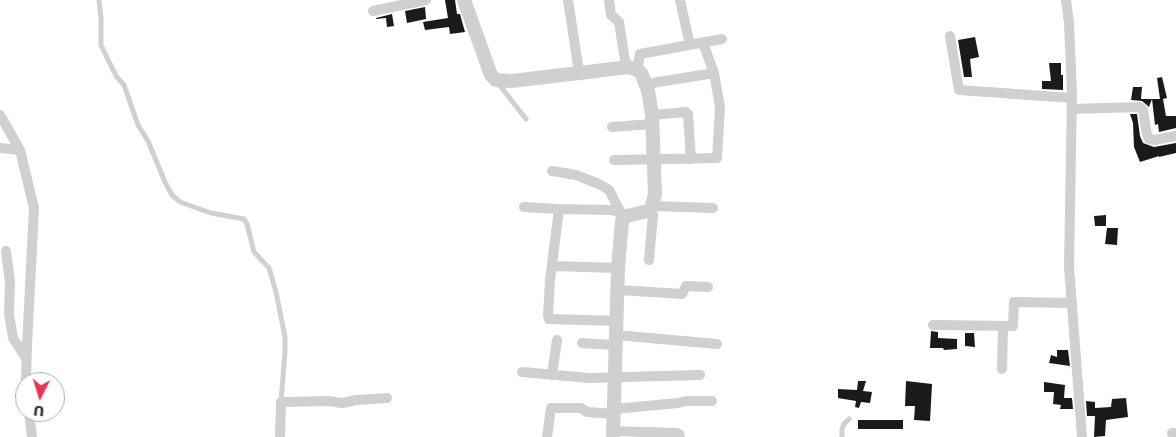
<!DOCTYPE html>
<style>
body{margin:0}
#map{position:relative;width:1176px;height:437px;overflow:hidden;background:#fff;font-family:"DejaVu Sans",sans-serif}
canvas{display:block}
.north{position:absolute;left:15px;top:372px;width:50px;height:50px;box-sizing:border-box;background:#fff;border:1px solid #adadad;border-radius:50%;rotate:185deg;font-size:14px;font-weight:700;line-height:20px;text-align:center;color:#333}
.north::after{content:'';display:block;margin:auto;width:18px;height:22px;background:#ec3354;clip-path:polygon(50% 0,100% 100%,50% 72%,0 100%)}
</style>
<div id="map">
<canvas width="1176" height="437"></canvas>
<div class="north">U</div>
</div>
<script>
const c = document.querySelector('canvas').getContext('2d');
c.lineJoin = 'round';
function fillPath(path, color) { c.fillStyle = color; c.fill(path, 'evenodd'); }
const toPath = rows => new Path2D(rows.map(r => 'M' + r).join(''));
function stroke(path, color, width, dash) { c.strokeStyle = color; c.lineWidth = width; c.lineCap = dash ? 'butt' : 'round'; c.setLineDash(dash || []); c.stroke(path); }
fillPath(toPath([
 [445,0,455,0,457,14,460,14,465,32,450,34,449,27,425,30,423,22,448,18],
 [425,7,426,19,407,23,405,11],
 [392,14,394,26,387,27,386,18,376,19,376,18],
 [975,37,979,57,970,59,972,77,964,77,958,40],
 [1049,63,1061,63,1061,75,1063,75,1063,90,1042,89,1042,81,1051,81],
 [1162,77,1167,98,1163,99,1166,116,1176,116,1176,128,1159,132,1158,124,1155,125,1152,99,1160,99,1157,78],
 [1133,87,1142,87,1141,99,1152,99,1149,107,1142,101,1131,100],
 [1130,114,1137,114,1140,136,1143,143,1154,147,1176,143,1176,153,1159,157,1159,156,1140,162,1134,147,1133,123],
 [1106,215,1106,226,1095,226,1094,216],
 [1107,228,1118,228,1117,245,1105,244],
 [931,331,938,332,938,338,957,339,957,349,944,350,943,348,930,348],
 [965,333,974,333,975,347,965,346],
 [1057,350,1068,350,1070,366,1049,363,1051,355,1057,357],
 [858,381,866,381,863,391,872,392,870,403,861,402,859,408,855,407,856,401,838,398,838,389,857,390],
 [906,381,932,384,930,421,914,420,915,406,905,406],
 [1044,382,1065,385,1064,398,1072,398,1073,409,1060,409,1061,405,1053,404,1054,392,1044,392],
 [1126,398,1128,417,1106,420,1105,436,1094,437,1095,416,1087,416,1086,401,1095,402,1095,408,1111,407,1112,399],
 [858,420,903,420,903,429,858,429]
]), '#1a1a1a');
stroke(toPath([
 [99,0,101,18,101,45,116,76,124,85,138,125,148,141,165,182,172,195,180,202,211,213,244,219,247,224,254,252,269,268,276,292,285,337,285,352,281,402],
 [498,83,526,119],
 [842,437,842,429,844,424,849,419]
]), '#d0d0d0', 5);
stroke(toPath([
 [568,0,579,72],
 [609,0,611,15,619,22,626,67],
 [680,0,690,45],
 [1066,0,1069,23,1072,93,1069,267,1082,437],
 [373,11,426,0],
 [950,36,959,90,1072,98],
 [637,70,640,54,722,39],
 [646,84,714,73],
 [1072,109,1140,107,1143,110,1147,135,1149,139,1155,140,1176,136],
 [0,115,20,150,34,208,27,345,26,382],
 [652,115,686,112,688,114,691,159],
 [612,127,652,124],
 [0,148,20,150],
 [614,160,717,158,720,107,714,73,703,43],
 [552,171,576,175,599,184,609,190,620,211],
 [652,206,713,208],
 [524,207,559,209,612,210,628,215],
 [559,209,550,280,548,316,549,319,616,321],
 [6,251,10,282,9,314,13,338,26,358],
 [649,260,653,215,650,209],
 [552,266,618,268],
 [618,290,682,294,686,286,708,287],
 [933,325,1013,326,1014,302,1072,303],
 [616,335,717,344],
 [582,343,615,345],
 [1002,369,1003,326],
 [522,372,589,378,700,375],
 [552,375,557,340],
 [614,409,678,403,686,401,712,401],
 [29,412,32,437],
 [613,431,676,433,679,434,680,437],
 [1172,433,1176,433],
 [280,437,281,402,328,401,342,403,357,400,387,398],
 [547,437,551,408,581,408,587,412,614,414]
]), '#d0d0d0', 10);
stroke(toPath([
 [464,0,491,75,496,80,512,81,629,67,637,70,641,73,648,90,652,115,655,194,652,206,648,211,626,216,622,221,618,268,613,437]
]), '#d0d0d0', 14);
</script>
